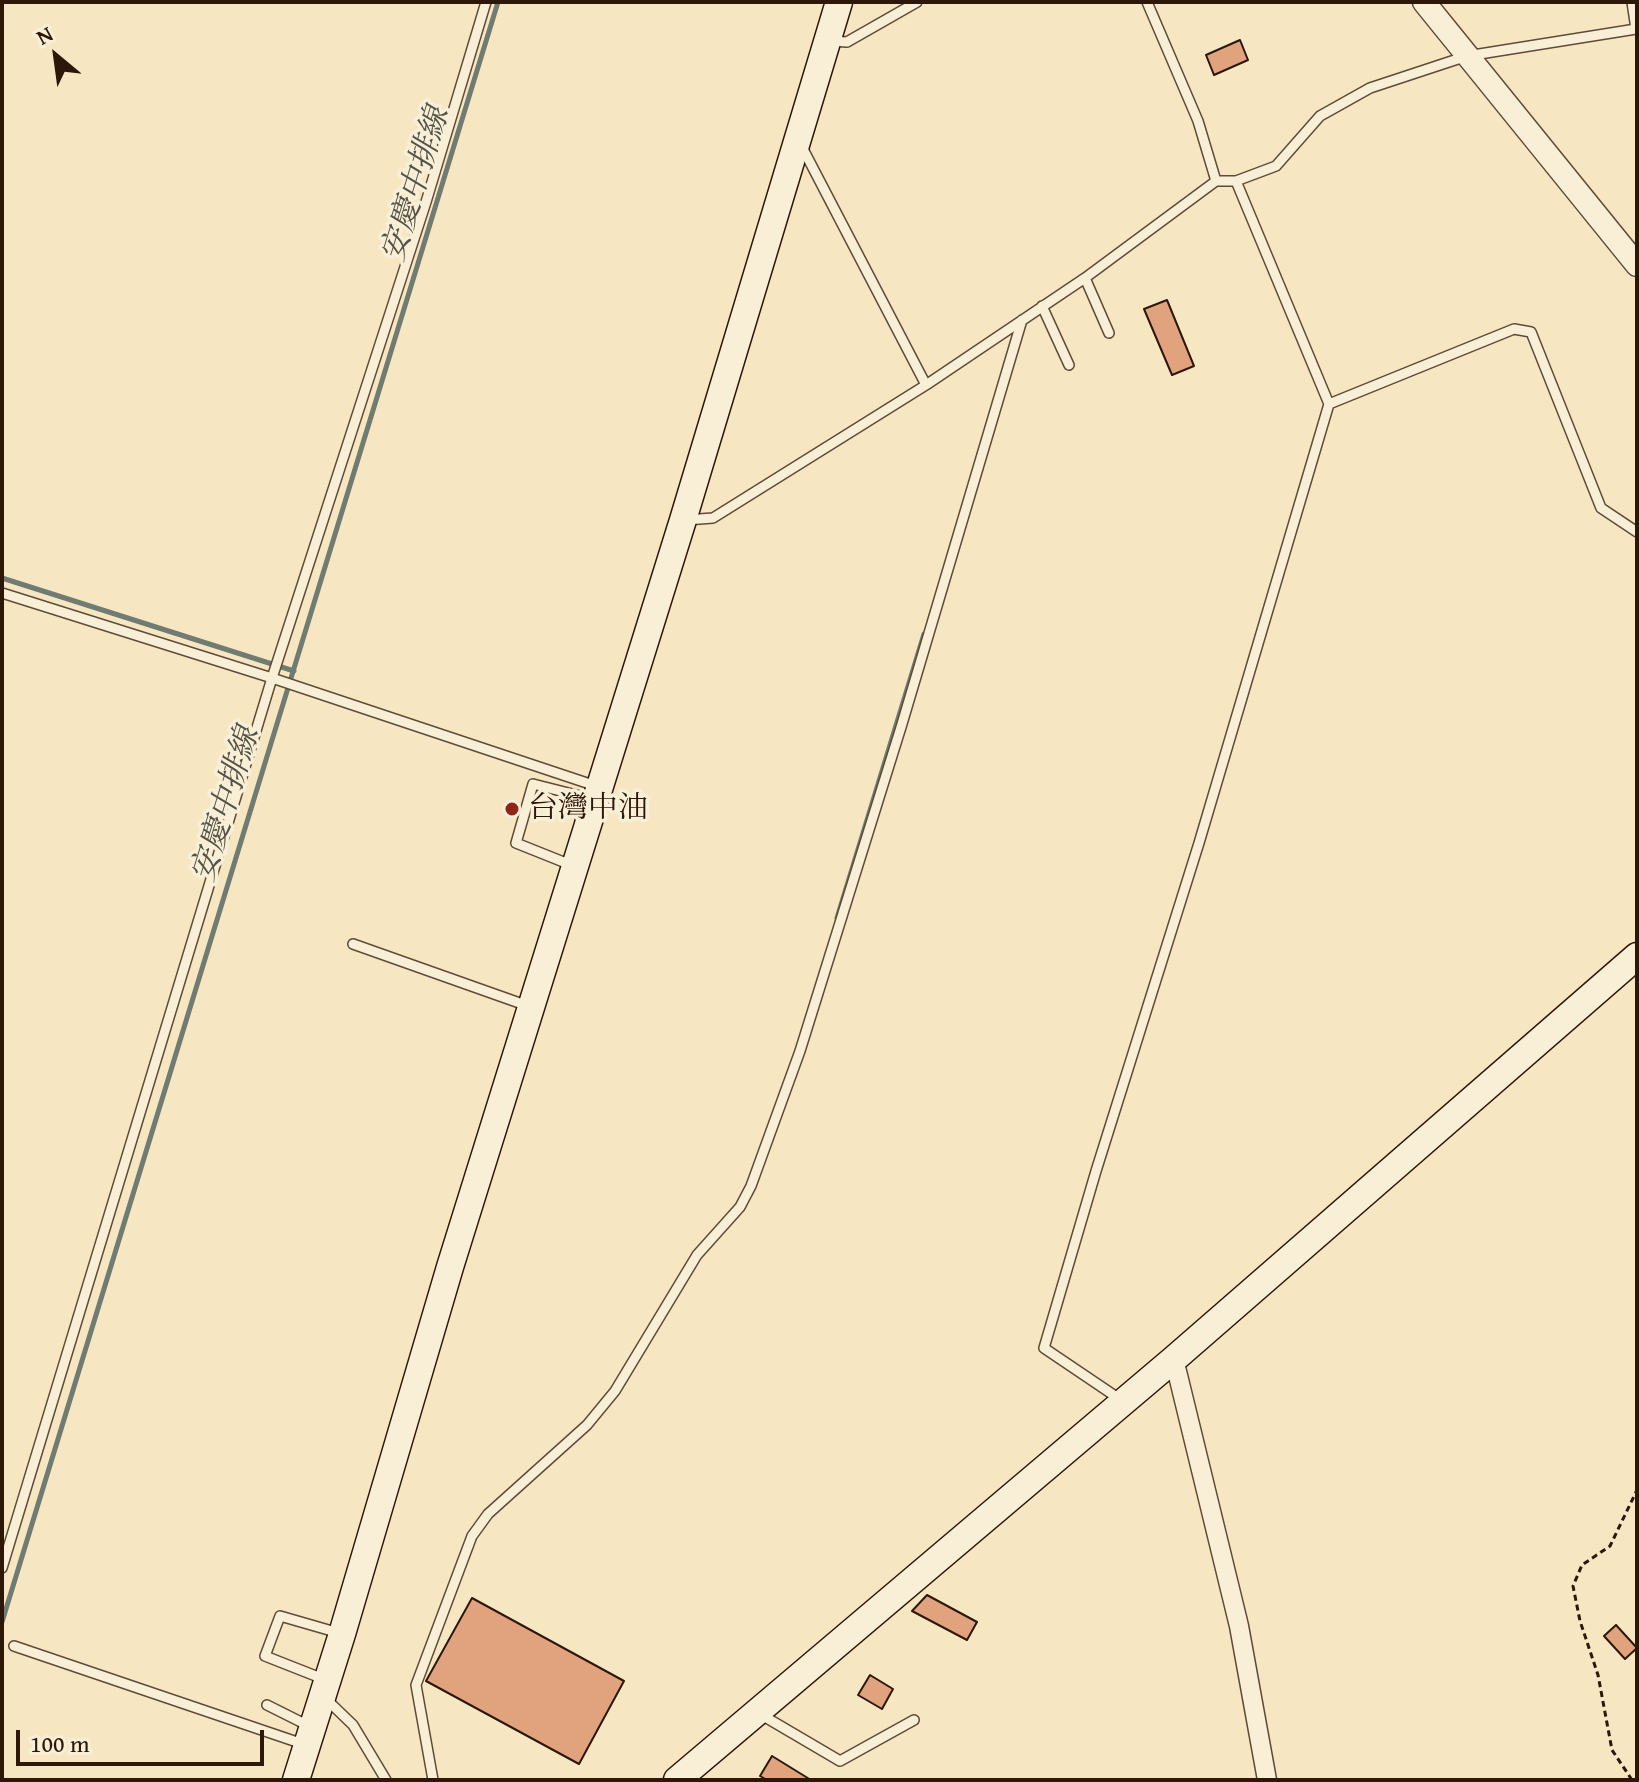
<!DOCTYPE html>
<meta charset="utf-8">
<style>
body{margin:0}
#map{position:relative;width:1639px;height:1782px;overflow:hidden;background:#f6e7c2;font-family:"Gentium Book Plus",serif}
canvas{display:block}
.frame{position:absolute;inset:0;border:4px solid #2d1709;pointer-events:none}
.north{position:absolute;left:16px;top:16px;width:80px;height:80px;-webkit-text-stroke:6px #f9efd7;paint-order:stroke;rotate:331deg;font-size:22px;font-weight:700;line-height:32px;text-align:center;color:#2d1709}
.north::after{content:'';display:block;margin:auto;width:28px;height:36px;background:#2d1709;clip-path:polygon(50% 0,100% 100%,50% 72%,0 100%)}
.scale{position:absolute;left:16px;top:1730px;width:248px;height:36px;box-sizing:border-box;border:4px solid #2d1709;border-top:0;padding-left:10px;font-size:24px;line-height:28px;white-space:nowrap;color:#2d1709;-webkit-text-stroke:6px #f9efd7;paint-order:stroke}
</style>
<div id="map">
<canvas width="1639" height="1782"></canvas>
<div class="frame"></div>
<div class="north">N</div>
<div class="scale">100 m</div>
</div>
<script>
const c = document.querySelector('canvas').getContext('2d');
c.lineJoin = 'round';
const toPath = rows => new Path2D(rows.map(r => 'M' + r).join(''));
function stroke(path, color, width, dash) { c.strokeStyle = color; c.lineWidth = width; c.lineCap = dash ? 'butt' : 'round'; c.setLineDash(dash || []); c.stroke(path); }
function fillPath(path, color) { c.fillStyle = color; c.fill(path, 'evenodd'); }
function drawText(font, color, halo, rows, align = 'center') {
  c.font = font + ' "Gentium Book Plus","Noto Serif TC",serif'; c.lineWidth = 7; c.setLineDash([]); c.textBaseline = 'middle'; c.strokeStyle = halo; c.fillStyle = color; for (const [text, x, y, turn = 0] of rows) {
    c.save(); c.translate(x, y); c.rotate((+turn || 0) * Math.PI / 180); c.textAlign = isNaN(turn) ? turn : align; if (halo) c.strokeText(text, 0, 0); c.fillText(text, 0, 0); c.restore();
  }
}
stroke(toPath([
 [2,578,294,671],
 [837,918,924,634],
 [2,1622,498,2]
]), '#707c71', 5);
const building = toPath([
 [1240,40,1248,60,1214,75,1206,55,1240,40],
 [1167,300,1194,366,1172,375,1144,309,1167,300],
 [927,1595,977,1622,967,1640,912,1611,927,1595],
 [472,1598,624,1681,579,1764,426,1681,472,1598],
 [1616,1625,1637,1648,1625,1659,1604,1636,1616,1625],
 [870,1675,893,1689,882,1709,858,1695,870,1675],
 [772,1756,811,1780,767,1780,760,1776,772,1756]
]);
fillPath(building, '#e0a37e');
stroke(building, '#2d1709', 2);
const service = toPath([
 [1147,2,1198,121,1216,181],
 [831,41,847,42,917,2],
 [802,147,926,385],
 [1085,278,1109,333],
 [1042,306,1069,365],
 [1329,404,1514,329,1531,332,1601,508,1637,532],
 [686,520,713,518,926,385,1085,278,1216,181,1236,181,1276,166,1320,116,1370,88,1467,56,1636,29,1632,2],
 [2,593,272,678,596,786],
 [571,865,516,843,533,784,592,799],
 [353,944,528,1006],
 [1121,1400,1044,1348,1096,1171,1199,843,1329,404,1236,181],
 [2,1568,272,678,426,202,486,2],
 [14,1646,303,1744],
 [326,1680,265,1656,280,1616,339,1633],
 [325,1698,353,1725,386,1780],
 [267,1705,309,1726],
 [760,1714,840,1761,914,1720],
 [433,1780,416,1685,472,1536,488,1514,587,1425,615,1391,697,1255,740,1207,751,1186,800,1051,902,724,1022,320]
]);
const minor = toPath([
 [1174,1359,1239,1626,1267,1780]
]);
const tertiary = toPath([
 [1424,2,1637,265]
]);
const secondary = toPath([
 [296,1780,342,1634,450,1267,683,520,839,2],
 [677,1780,1174,1359,1637,956]
]);
stroke(service, '#5f4b37', 12);
stroke(minor, '#5f4b37', 21);
stroke(tertiary, '#5f4b37', 25);
stroke(secondary, '#2d1709', 29);
stroke(toPath([
 [1632,1780,1612,1750,1598,1675,1580,1621,1573,1586,1582,1565,1610,1546,1637,1490]
]), '#2d1709', 3, [6, 4]);
stroke(service, '#f9efd7', 9);
stroke(minor, '#f9efd7', 18);
stroke(tertiary, '#f9efd7', 22);
stroke(secondary, '#f9efd7', 26);
for (const [x, y, r, color] of [
 [512,809,8,"#8f2418"]
]) { const dot = new Path2D(); dot.arc(x, y, r, 0, 2 * Math.PI); c.fillStyle = color; c.fill(dot); stroke(dot, '#f9efd7', 3); }
drawText('30px', '#2d1709', '#f9efd7', [
 ["台灣中油",528,809]
], 'left');
drawText('italic 32px', '#545246', '#f9efd7', [
 ["安慶中排線",417,185,-73],
 ["安慶中排線",227,805,-73]
]);
</script>
